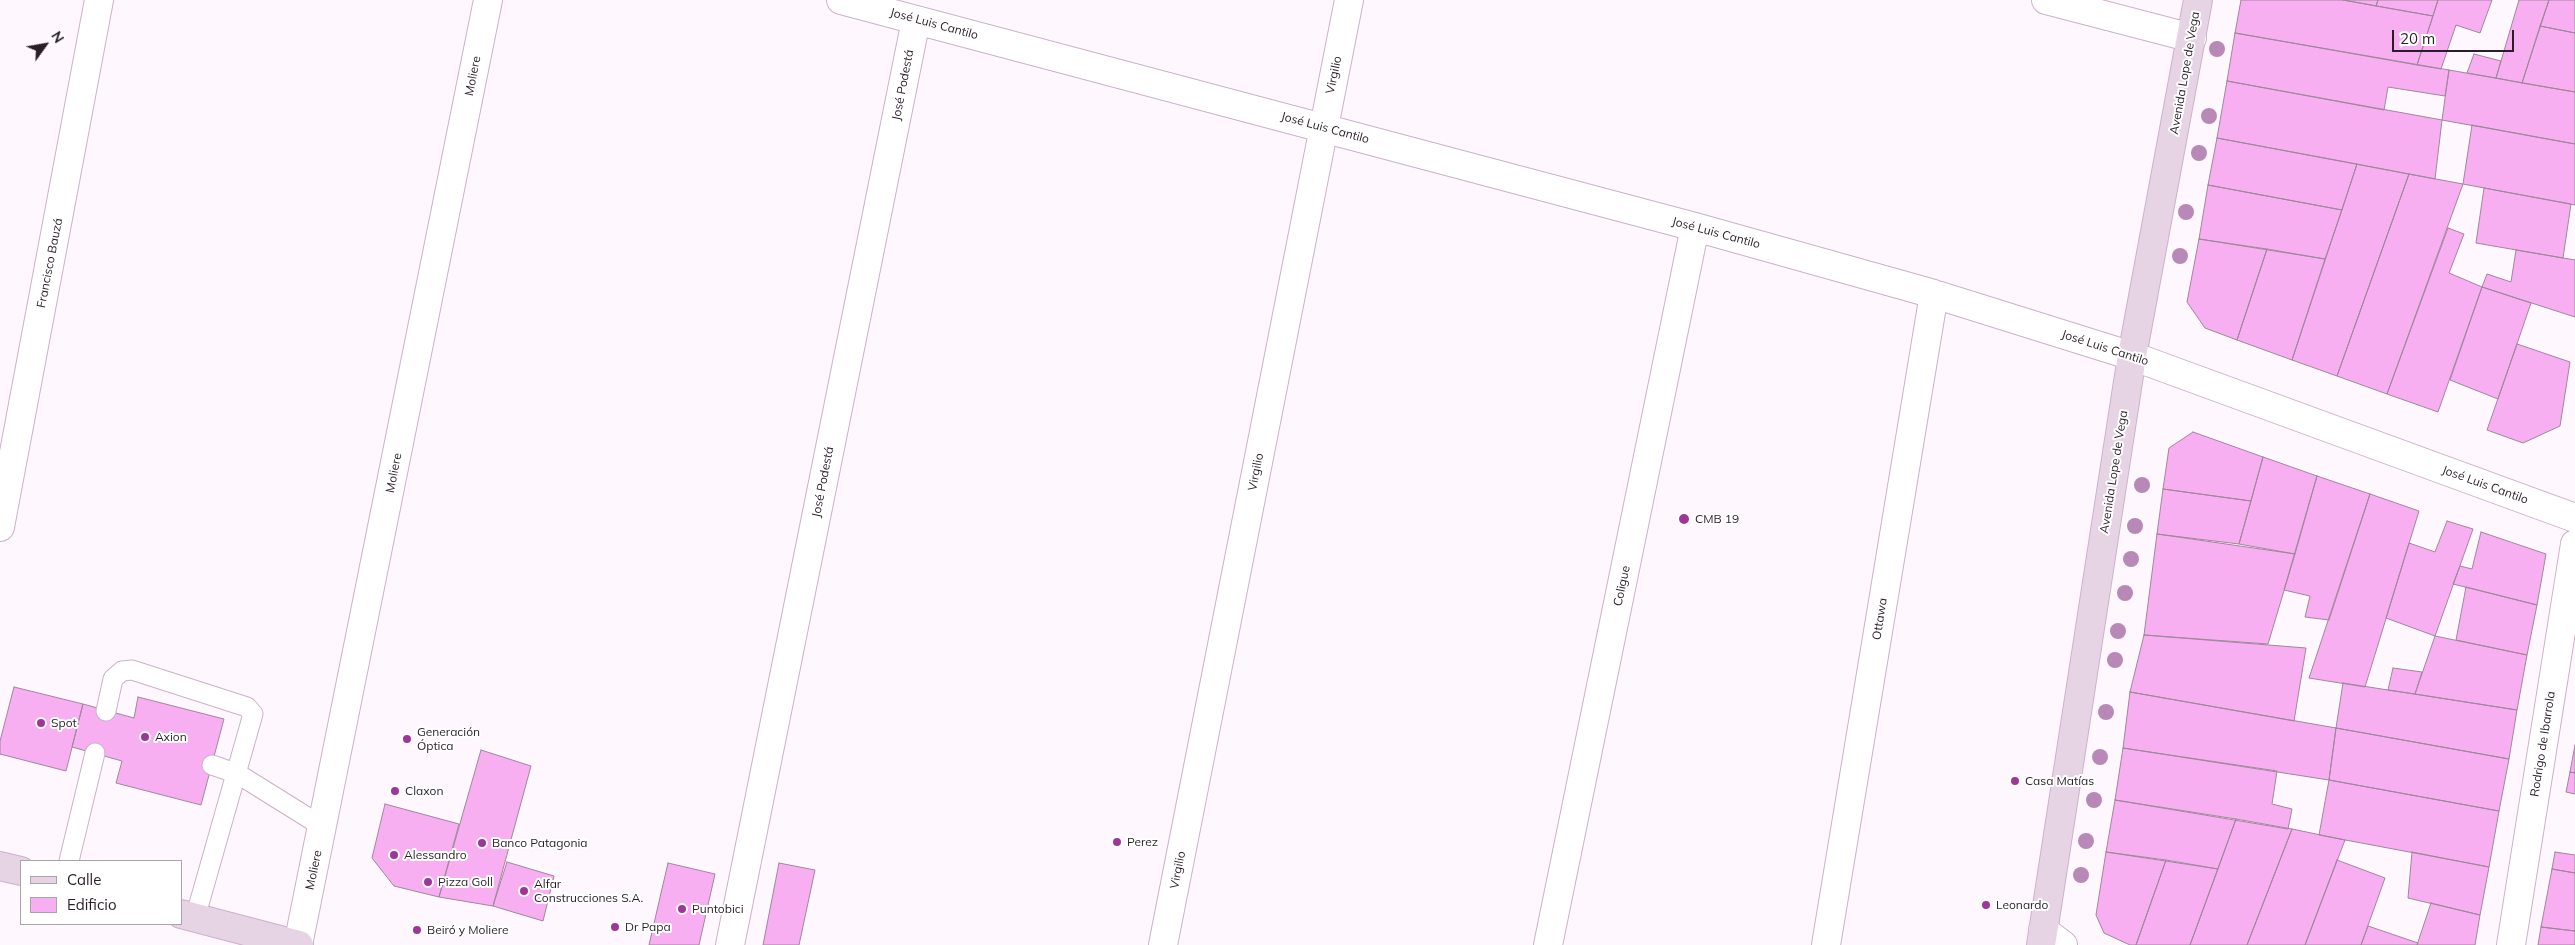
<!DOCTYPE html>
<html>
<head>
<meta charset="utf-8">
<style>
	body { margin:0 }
	#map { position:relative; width:2575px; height:945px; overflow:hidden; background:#fef8fe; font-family:Mulish,sans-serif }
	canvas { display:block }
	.legend { position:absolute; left:20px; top:860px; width:162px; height:65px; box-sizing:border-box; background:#fff; border:1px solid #a9a5a9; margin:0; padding:6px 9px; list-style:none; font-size:15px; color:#291e28 }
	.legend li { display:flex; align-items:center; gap:10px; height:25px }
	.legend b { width:25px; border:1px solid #a9a5a9 }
	.north { position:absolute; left:20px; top:20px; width:50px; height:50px; -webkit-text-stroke:4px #fff; paint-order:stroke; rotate:58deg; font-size:14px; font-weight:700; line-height:20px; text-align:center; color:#291e28 }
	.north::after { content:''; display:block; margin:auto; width:18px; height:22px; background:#291e28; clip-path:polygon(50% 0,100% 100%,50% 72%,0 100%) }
	.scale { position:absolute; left:2392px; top:30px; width:122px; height:22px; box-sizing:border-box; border:2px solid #291e28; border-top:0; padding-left:6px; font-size:15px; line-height:18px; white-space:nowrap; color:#291e28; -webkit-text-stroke:4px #fff; paint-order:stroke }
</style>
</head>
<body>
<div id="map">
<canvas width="2575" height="945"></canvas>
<ul class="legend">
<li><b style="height:6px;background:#e6d4e5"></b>Calle</li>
<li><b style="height:14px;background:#f7aff1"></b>Edificio</li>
</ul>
<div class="north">N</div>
<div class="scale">20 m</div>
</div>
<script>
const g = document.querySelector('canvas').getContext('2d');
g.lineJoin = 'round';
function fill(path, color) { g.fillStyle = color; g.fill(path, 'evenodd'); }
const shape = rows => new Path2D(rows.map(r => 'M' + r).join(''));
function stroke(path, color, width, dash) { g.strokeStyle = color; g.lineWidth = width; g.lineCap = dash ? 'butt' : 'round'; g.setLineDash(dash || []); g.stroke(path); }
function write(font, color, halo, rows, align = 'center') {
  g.font = font + ' Mulish,sans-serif'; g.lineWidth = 4; g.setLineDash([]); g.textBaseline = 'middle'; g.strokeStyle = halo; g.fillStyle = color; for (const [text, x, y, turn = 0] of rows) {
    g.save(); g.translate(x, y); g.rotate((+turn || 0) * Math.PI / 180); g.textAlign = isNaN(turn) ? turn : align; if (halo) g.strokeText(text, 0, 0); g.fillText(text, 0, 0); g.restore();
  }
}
const building = shape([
	[2241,0,2343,0,2433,16,2417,65,2235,33,2241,0],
	[2343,0,2378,0,2376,6,2343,0],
	[2378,0,2438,0,2433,16,2376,6,2378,0],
	[2438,0,2492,0,2480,33,2456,25,2441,69,2417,65,2438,0],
	[2519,0,2549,0,2522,83,2496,78,2519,0],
	[2549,0,2575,0,2575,33,2540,26,2549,0],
	[2540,26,2575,33,2575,92,2522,83,2540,26],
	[2235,33,2449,70,2445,96,2388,87,2384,110,2227,81,2235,33],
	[2474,54,2501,61,2496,78,2467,73,2474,54],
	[2449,70,2575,92,2575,144,2442,120,2449,70],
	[2227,81,2442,120,2435,179,2217,138,2227,81],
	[2472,125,2575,144,2575,205,2463,184,2472,125],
	[2217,138,2357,164,2342,210,2208,185,2217,138],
	[2357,164,2409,174,2337,376,2292,360,2357,164],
	[2409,174,2463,184,2387,394,2337,376,2409,174],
	[2208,185,2342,210,2325,259,2199,239,2208,185],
	[2484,188,2571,204,2563,258,2476,243,2484,188],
	[2448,228,2464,234,2449,273,2482,287,2438,412,2387,394,2448,228],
	[2199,239,2267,249,2237,340,2205,328,2187,302,2199,239],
	[2267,249,2325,259,2292,360,2237,340,2267,249],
	[2516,250,2575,260,2575,317,2482,287,2487,274,2511,282,2516,250],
	[2482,287,2531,303,2498,399,2450,380,2482,287],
	[2517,344,2570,362,2560,426,2523,443,2487,430,2517,344],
	[2193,432,2263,457,2251,501,2163,489,2169,448,2193,432],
	[2263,457,2317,476,2295,554,2239,544,2263,457],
	[2317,476,2370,494,2329,620,2305,617,2310,596,2284,590,2317,476],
	[2163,489,2251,501,2239,544,2157,534,2163,489],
	[2370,494,2419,511,2365,687,2309,678,2370,494],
	[2447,521,2473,529,2435,636,2386,618,2409,543,2435,552,2447,521],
	[2481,532,2546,554,2537,605,2453,584,2460,566,2472,569,2481,532],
	[2157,534,2295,554,2268,644,2144,635,2157,534],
	[2466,587,2537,605,2527,655,2456,640,2466,587],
	[2144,635,2306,648,2294,721,2130,692,2144,635],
	[2435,636,2527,655,2517,710,2415,694,2435,636],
	[2393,668,2422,672,2415,694,2388,690,2393,668],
	[2343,683,2517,710,2509,759,2336,728,2343,683],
	[14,687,83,704,66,771,0,754,0,741,14,687],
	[2130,692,2336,728,2329,780,2123,748,2130,692],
	[138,697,224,719,201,805,116,783,122,761,72,747,83,704,134,718,138,697],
	[2336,728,2509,759,2499,811,2329,780,2336,728],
	[2575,745,2575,773,2570,772,2575,745],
	[2123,748,2277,771,2272,804,2292,809,2288,829,2115,800,2123,748],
	[481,750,531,766,493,906,439,897,481,750],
	[2570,772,2575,773,2575,794,2566,792,2570,772],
	[2329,780,2499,811,2489,867,2319,835,2329,780],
	[2115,800,2236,819,2218,869,2106,852,2115,800],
	[385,804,459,824,439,897,394,886,372,858,385,804],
	[2236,819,2292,829,2247,945,2190,945,2236,819],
	[2292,829,2345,840,2305,945,2247,945,2292,829],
	[2106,852,2166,860,2136,945,2130,945,2104,933,2096,915,2106,852],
	[2412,852,2489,867,2480,915,2408,898,2412,852],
	[2555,852,2575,855,2575,873,2552,869,2555,852],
	[2166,860,2218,869,2190,945,2136,945,2166,860],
	[2337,860,2385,878,2361,945,2305,945,2337,860],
	[507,862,554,876,543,921,493,906,507,862],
	[668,863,715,874,699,945,649,945,668,863],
	[779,863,815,870,799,945,763,945,779,863],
	[2552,869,2575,873,2575,931,2541,927,2552,869],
	[2431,903,2480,915,2475,945,2417,945,2431,903],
	[2368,926,2418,943,2417,945,2361,945,2368,926],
	[2541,927,2575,931,2575,945,2538,945,2541,927]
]);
fill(building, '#f7aff1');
stroke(building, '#a0869d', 1);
const service = shape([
	[106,711,113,679,122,671,132,670,247,707,253,714,195,918],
	[212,765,238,774,323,827],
	[69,861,95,753]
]);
const minor = shape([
	[841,0,1695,227,1934,294,2132,356,2575,518],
	[2046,0,2192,38],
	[0,527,99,0],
	[2043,930,2063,945],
	[298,945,488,0],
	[730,945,916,20],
	[1163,945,1349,0],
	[1548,945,1695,227],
	[1826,945,1934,294],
	[2511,945,2575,544]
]);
const secondary = shape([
	[0,866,21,871],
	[181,914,299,945],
	[2041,945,2132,356,2198,0]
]);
stroke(service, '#ccb1c9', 21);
stroke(minor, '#ccb1c9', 30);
stroke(secondary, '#ccb1c9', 30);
stroke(service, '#fff', 19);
stroke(minor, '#fff', 28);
stroke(secondary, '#e6d4e5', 28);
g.fillStyle = '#b888b6';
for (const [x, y] of [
	[2217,49],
	[2209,116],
	[2199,153],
	[2186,212],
	[2180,256],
	[2142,485],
	[2135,526],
	[2131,559],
	[2125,593],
	[2118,631],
	[2115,660],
	[2106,712],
	[2100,757],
	[2094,800],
	[2086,841],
	[2081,875]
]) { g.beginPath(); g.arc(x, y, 8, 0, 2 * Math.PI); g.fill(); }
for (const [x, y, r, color] of [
	[1684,519,6,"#9e369a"],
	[41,723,5,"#9e369a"],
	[145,737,5,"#9e369a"],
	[407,739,5,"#9e369a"],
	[2015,781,5,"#9e369a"],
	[395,791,5,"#9e369a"],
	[1117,842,5,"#9e369a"],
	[482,843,5,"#9e369a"],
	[394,855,5,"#9e369a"],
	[428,882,5,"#9e369a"],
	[524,891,5,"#9e369a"],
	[1986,905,5,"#9e369a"],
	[682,909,5,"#9e369a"],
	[615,927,5,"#9e369a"],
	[417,930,5,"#9e369a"]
]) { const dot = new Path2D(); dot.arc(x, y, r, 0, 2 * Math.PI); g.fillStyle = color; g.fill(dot); stroke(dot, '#fff', 2); }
write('12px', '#291e28', '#fff', [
	["José Luis Cantilo",934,24,15],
	["Avenida Lope de Vega",2185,73,-80],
	["Virgilio",1334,75,-78],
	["Moliere",473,76,-79],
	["José Podestá",903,85,-79],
	["José Luis Cantilo",1325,128,15],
	["José Luis Cantilo",1716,233,15],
	["Francisco Bauzá",50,263,-79],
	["José Luis Cantilo",2105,348,18],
	["Virgilio",1256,472,-79],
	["Avenida Lope de Vega",2114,472,-81],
	["Moliere",394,473,-79],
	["José Podestá",823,482,-79],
	["José Luis Cantilo",2485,485,20],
	["Coligue",1622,586,-78],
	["Ottawa",1880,619,-81],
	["Rodrigo de Ibarrola",2543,744,-81],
	["Moliere",314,870,-78],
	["Virgilio",1178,870,-79]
]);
write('12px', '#291e28', '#fff', [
	["CMB 19",1695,519],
	["Spot",51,723],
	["Generación",417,732],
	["Óptica",417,746],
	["Axion",155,737],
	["Casa Matías",2025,781],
	["Claxon",405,791],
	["Perez",1127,842],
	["Banco Patagonia",492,843],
	["Alessandro",404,855],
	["Pizza Goll",438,882],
	["Alfar",534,884],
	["Construcciones S.A.",534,898],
	["Leonardo",1996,905],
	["Puntobici",692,909],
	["Dr Papa",625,927],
	["Beiró y Moliere",427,930]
], 'left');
</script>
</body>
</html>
